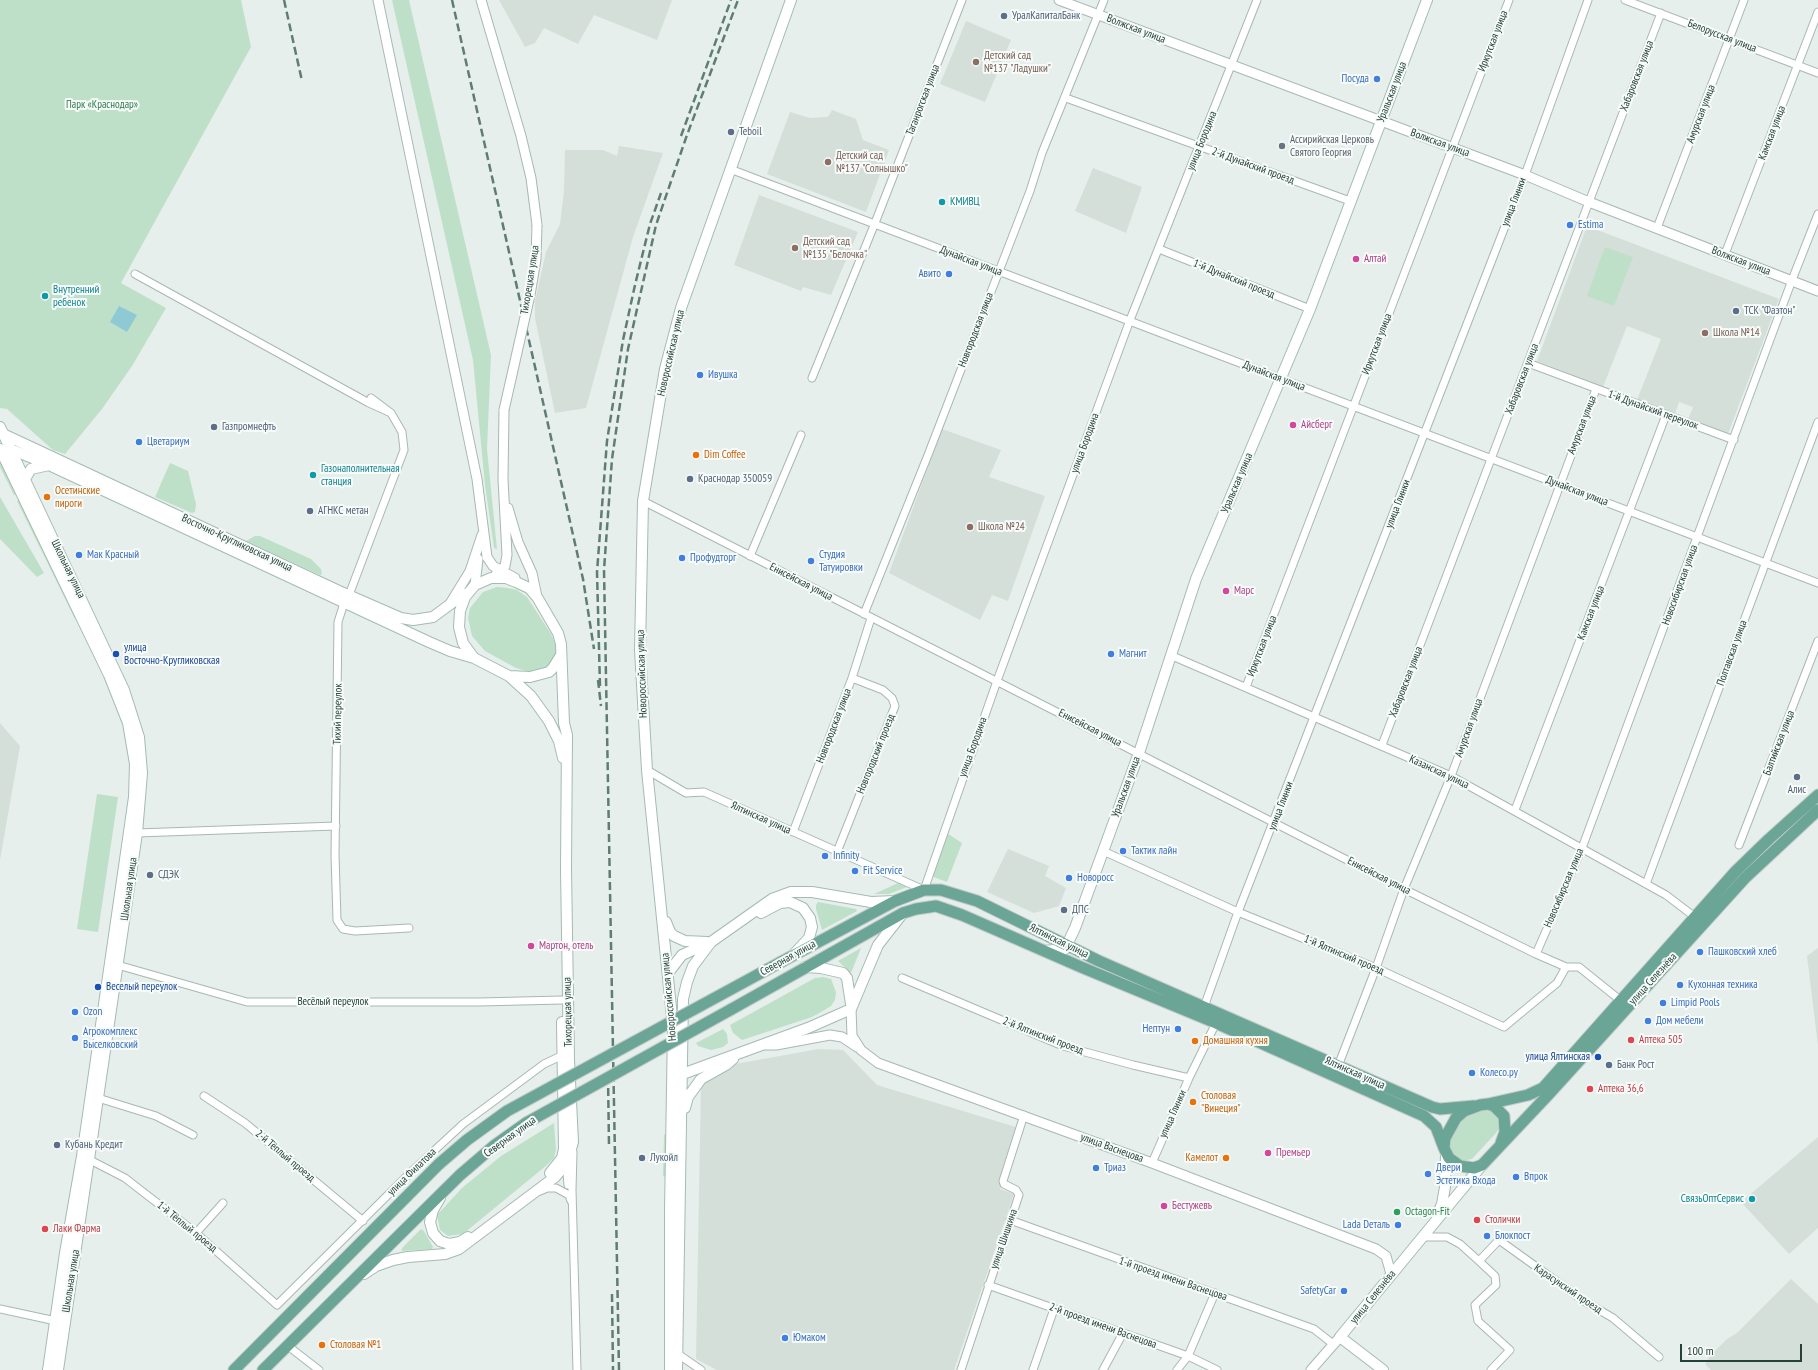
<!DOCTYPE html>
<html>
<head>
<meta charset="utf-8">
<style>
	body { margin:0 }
	#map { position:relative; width:1818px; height:1370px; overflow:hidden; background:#e6efeb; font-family:"PT Sans Narrow",sans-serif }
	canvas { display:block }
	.scale { position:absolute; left:1680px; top:1344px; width:122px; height:18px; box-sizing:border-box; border:2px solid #24423a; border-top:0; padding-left:5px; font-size:12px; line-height:14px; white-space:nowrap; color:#24423a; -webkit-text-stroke:3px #f7fbf9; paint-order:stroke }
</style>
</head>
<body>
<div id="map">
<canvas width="1818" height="1370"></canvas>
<div class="scale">100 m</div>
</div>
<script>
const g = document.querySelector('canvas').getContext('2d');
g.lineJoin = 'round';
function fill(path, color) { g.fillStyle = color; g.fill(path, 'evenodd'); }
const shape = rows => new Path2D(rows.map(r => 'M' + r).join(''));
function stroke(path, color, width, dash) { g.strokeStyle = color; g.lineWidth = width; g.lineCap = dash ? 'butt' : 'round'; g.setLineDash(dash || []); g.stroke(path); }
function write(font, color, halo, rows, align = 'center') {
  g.font = font + ' "PT Sans Narrow",sans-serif'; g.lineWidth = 4; g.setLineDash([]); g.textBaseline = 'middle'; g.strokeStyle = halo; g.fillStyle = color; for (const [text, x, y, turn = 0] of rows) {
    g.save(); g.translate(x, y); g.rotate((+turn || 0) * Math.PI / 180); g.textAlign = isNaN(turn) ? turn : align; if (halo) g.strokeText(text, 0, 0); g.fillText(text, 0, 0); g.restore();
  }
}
fill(shape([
	[499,0,672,0,657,40,594,15,578,44,544,28,535,43,525,47],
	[966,21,1011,40,985,102,940,84],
	[832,110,856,119,863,140,889,150,866,212,767,174,790,112,810,118,828,117],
	[619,146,663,153,633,237,586,408,555,413,535,318,535,301,546,252,560,224,564,191,565,150,603,150,617,156],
	[1093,168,1142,187,1126,233,1075,211],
	[759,195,858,232,831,295,803,287,801,291,734,265],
	[1587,226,1779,299,1728,434,1688,419,1693,407,1679,402,1675,414,1637,400,1661,339,1627,326,1603,387,1537,361],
	[942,429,1001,450,989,477,1045,496,1008,601,992,595,980,620,889,573],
	[0,723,20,746,0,860],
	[1008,849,1049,866,1045,876,1066,888,1059,906,1034,913,987,892],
	[1818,948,1818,1046,1807,956],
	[818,1049,843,1050,877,1085,1019,1128,1000,1189,1014,1194,954,1370,717,1370,696,1359,701,1082,730,1065],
	[1818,1137,1818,1228,1789,1254,1741,1202],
	[1791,1279,1818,1304,1818,1370,1711,1370,1705,1364,1710,1356,1727,1339,1737,1333]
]), '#d4dfda');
fill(shape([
	[0,0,241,0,251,47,121,283,166,308,132,366,102,409,65,454,53,450,7,409,0,408],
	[392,0,409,0,491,355,487,449,497,549,494,548,485,485,473,360],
	[1605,247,1633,257,1614,306,1587,296],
	[0,459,17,494,14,495,0,467],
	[170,463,188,471,196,504,195,512,192,513,155,497],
	[0,497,44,573,37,577,0,539],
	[20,500,77,618,75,619,17,501],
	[255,536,260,536,311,559,321,569,322,574,320,575,246,541],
	[497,587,508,588,517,590,527,597,551,634,557,648,554,657,551,663,541,671,530,672,516,668,485,651,472,636,468,618,470,608,483,592],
	[97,794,118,797,98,932,77,929],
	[947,833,962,843,947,882,931,876],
	[898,883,907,887,889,894,874,894],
	[818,902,856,909,857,911,822,930,816,909,816,905],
	[861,948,851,973,838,961],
	[823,977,831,979,836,992,835,1000,831,1006,821,1012,812,1017,742,1040,733,1033,730,1025,815,978],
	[723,1029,727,1034,728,1043,723,1047,711,1050,698,1046,696,1043],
	[1486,1109,1492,1110,1499,1117,1500,1127,1496,1133,1472,1159,1461,1161,1454,1158,1449,1147,1453,1132,1460,1122,1467,1115],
	[554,1123,556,1150,554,1158,547,1165,463,1234,448,1236,440,1230,437,1215,462,1188,501,1156],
	[668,1132,667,1178,663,1176,664,1135],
	[421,1229,424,1231,433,1247,432,1249,401,1251,403,1247]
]), '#bfe0c8');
fill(shape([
	[119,306,137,315,127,332,110,322]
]), '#8ec9d4');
const minor = shape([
	[1625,0,1818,73],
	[1066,98,1350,201],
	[730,169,1818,583],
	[1657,228,1744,0],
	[1159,249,1310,309],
	[1725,254,1818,12],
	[135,274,369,403,391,413],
	[1528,363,1734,440],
	[812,378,875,223,962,0],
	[643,501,1404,889,1536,954,1566,967,1579,967,1620,1000],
	[750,556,801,435],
	[349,595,404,450,402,432,391,413,371,398],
	[344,603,338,622,335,855,337,920,343,929,355,931,409,928],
	[864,614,928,455,1030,191,1042,153,1104,0],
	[1170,655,1451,776,1666,895,1695,917],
	[1246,687,1509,0],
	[1382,745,1661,13],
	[647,770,686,793,704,792,924,890,997,681,1130,320,1257,0],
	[1515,810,1666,415],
	[793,832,852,678,871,618],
	[137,833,336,826],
	[1739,845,1818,641],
	[1103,851,1238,912,1376,968,1504,1027,1557,983,1566,967],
	[837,852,895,706,892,698,883,690,852,678],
	[1646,884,1818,422],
	[1536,954,1582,848,1792,280,1818,214],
	[114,964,247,1002,479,1002,562,1000],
	[902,978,1063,1046,1133,1065,1189,1078],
	[1204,1007,1238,912,1525,175,1588,0],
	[1338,1066,1376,968,1404,889,1451,776,1596,389],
	[204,1096,245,1123,363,1221],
	[98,1098,156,1116,193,1135],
	[573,1152,572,1190,577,1370],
	[90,1160,125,1178,196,1233,277,1305,410,1173,463,1124,544,1064,561,1056],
	[566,1161,568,1185],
	[1152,1163,1189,1078,1216,1023],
	[540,1191,547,1188,556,1188,569,1195,571,1201],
	[1010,1220,1314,1329,1333,1344],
	[196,1233,223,1203],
	[1422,1237,1447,1237,1460,1244,1479,1261,1499,1240,1584,1301,1613,1318,1659,1357],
	[1479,1261,1495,1276,1496,1285,1475,1305,1478,1321,1510,1350,1491,1370],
	[988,1285,1188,1356,1217,1370],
	[0,1309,56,1321],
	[288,1346,319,1370],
	[675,1352,701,1370],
	[961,1370,1019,1195,1016,1190,1004,1184,1003,1181,1024,1115],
	[1033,1370,1054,1309],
	[1103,1370,1123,1333],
	[1177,1370,1188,1356,1215,1293]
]);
const tertiary = shape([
	[378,0,477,479,487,557,493,566,515,578],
	[481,0,521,136,531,178,537,225],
	[1059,0,1525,175,1589,202,1818,291],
	[508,508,518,542,532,573,537,597],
	[496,574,505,566,507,555,503,479,504,410],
	[475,585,478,559],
	[451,602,470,571,482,535],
	[851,1009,852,1036,861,1050,878,1063,1152,1163,1376,1249,1386,1256,1391,1274],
	[766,1045,776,1045,830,1035,842,1037,857,1047],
	[1311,1370,1340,1337]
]);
const secondary = shape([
	[0,427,124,690,139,737,142,773,137,833,58,1370],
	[3,434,339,591,401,618,413,620,433,617,464,594],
	[8,448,49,465,429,642,450,651,474,658],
	[0,449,109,675,128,723,135,764,134,797,129,832,82,1156,65,1253,48,1370],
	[26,484,25,479,31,469,49,465],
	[509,676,531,696,549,721,559,741,563,758],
	[761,913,780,903,790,902,803,908,810,918,812,927,809,938,795,953],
	[666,922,670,932,674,936,685,941,707,942],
	[1044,951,1065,949,1075,928,1139,753,1196,579,1310,309,1427,0],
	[805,967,821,968,843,973,847,978,851,1004],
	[668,973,682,955,711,942,772,899,791,892,812,892,871,902,895,901],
	[677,1076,808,1028,851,1009,878,945,903,913],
	[685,1108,688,1097,701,1079,726,1065,733,1059],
	[550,1173,562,1158,564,1149,562,1022],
	[440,1198,433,1210,430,1222,433,1233,440,1241,449,1244,460,1242,468,1237],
	[1438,1213,1442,1204,1445,1187,1446,1154],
	[364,1274,376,1266,393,1260,408,1257,445,1254,459,1249,555,1177,567,1163,573,1142,569,1060,566,869,567,735,564,723,561,644,558,633,537,597,529,588,516,582,506,578,491,578,475,585,465,597,460,611,459,627,463,643,474,658,509,676,530,677,549,672,553,668,561,655],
	[670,1370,670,1211,673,1027,647,770,640,650,643,501,665,369,681,308,791,0],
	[677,1370,683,999,687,982,693,966,711,942],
	[1383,1370,1340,1337,1482,1165]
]);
const primary = shape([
	[781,962,895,901,924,890,941,890,977,901,1099,961,1432,1107,1440,1109,1474,1106],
	[730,1010,903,913,916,909,936,906,962,915,1081,967,1216,1023,1424,1116,1436,1127,1444,1148],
	[1488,1104,1528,1095,1543,1088,1735,872,1769,839,1818,795],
	[1501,1143,1505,1132,1504,1116,1494,1106,1488,1104,1480,1105,1464,1111,1456,1118,1445,1138,1444,1148,1449,1158,1460,1166,1474,1168,1482,1165,1549,1094,1745,878,1818,810],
	[234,1370,439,1164],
	[263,1370,460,1175,495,1145,526,1123]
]);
stroke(minor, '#a8b8b2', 9);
stroke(tertiary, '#a8b8b2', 11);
stroke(secondary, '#a4bbb3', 12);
stroke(primary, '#c2cac8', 13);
stroke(minor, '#fff', 7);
stroke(tertiary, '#fff', 9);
stroke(secondary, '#fff', 10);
stroke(primary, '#6aa596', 11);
stroke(shape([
	[284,0,302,81],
	[452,0,583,579,594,649],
	[681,136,731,0],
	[598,680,601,706],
	[600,686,597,572,607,441,623,340,635,285,650,224,661,193],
	[608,1076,609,1146],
	[612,1294,613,1370],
	[619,1370,604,570,612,459,628,349,656,225,687,135,738,0]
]), '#5f7d75', 2.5, [8, 4]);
const tertiaryBridge = shape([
	[504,410,530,295,536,259,537,225]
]);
const primaryBridge = shape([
	[526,1123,730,1010],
	[439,1164,467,1140,507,1111,781,962]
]);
stroke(tertiaryBridge, '#a8b8b2', 11, []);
stroke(primaryBridge, '#c2cac8', 13, []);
stroke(tertiaryBridge, '#fff', 9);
stroke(primaryBridge, '#6aa596', 11);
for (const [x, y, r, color] of [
	[1004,16,4,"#5c6f8a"],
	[976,62,4,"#8d6e63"],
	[1377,79,4,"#3f7fe0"],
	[731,132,4,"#5c6f8a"],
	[1282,146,4,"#6b7280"],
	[828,162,4,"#8d6e63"],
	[942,202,4,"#0f9aa8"],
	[1570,225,4,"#3f7fe0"],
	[795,248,4,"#8d6e63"],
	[1356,259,4,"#d1479c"],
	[949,274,4,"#3f7fe0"],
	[45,296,4,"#0f9aa8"],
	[1736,311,4,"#5c6f8a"],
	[1705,333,4,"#8d6e63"],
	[700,375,4,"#3f7fe0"],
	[1293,425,4,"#d1479c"],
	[214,427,4,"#5c6f8a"],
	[139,442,4,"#3f7fe0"],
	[696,455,4,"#e8710a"],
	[313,475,4,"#0f9aa8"],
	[690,479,4,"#5c6f8a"],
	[47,497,4,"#e8710a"],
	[310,511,4,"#5c6f8a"],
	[970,527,4,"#8d6e63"],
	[79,555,4,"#3f7fe0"],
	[682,558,4,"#3f7fe0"],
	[811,561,4,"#3f7fe0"],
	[1226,591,4,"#d1479c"],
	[116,654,4,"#1a4fb4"],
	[1111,654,4,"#3f7fe0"],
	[1797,777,4,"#5c6f8a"],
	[1123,851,4,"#3f7fe0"],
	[825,856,4,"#3f7fe0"],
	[855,871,4,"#3f7fe0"],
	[150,875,4,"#5c6f8a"],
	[1069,878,4,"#3f7fe0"],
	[1064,910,4,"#5c6f8a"],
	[531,946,4,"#d1479c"],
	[1700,952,4,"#3f7fe0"],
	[1680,985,4,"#3f7fe0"],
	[98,987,4,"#1a4fb4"],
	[1663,1003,4,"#3f7fe0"],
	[75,1012,4,"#3f7fe0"],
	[1648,1021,4,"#3f7fe0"],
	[1178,1029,4,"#3f7fe0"],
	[75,1038,4,"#3f7fe0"],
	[1631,1040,4,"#e0444e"],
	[1195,1041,4,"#e8710a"],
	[1598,1057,4,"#1a4fb4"],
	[1609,1065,4,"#5c6f8a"],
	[1472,1073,4,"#3f7fe0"],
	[1590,1089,4,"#e0444e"],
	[1193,1102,4,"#e8710a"],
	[57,1145,4,"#5c6f8a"],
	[1268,1153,4,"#d1479c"],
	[642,1158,4,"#5c6f8a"],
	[1226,1158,4,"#e8710a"],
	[1096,1168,4,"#3f7fe0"],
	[1428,1174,4,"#3f7fe0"],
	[1516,1177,4,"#3f7fe0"],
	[1752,1199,4,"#0f9aa8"],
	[1164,1206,4,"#d1479c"],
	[1397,1212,4,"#2e9e5b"],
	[1477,1220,4,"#e0444e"],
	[1398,1225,4,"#3f7fe0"],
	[45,1229,4,"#e0444e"],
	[1487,1236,4,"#3f7fe0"],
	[1344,1291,4,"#3f7fe0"],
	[785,1338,4,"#3f7fe0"],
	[322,1345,4,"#e8710a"]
]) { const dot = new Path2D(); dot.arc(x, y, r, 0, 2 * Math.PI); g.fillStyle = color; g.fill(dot); stroke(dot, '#f7fbf9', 1.5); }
write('11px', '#4e5e75', '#f7fbf9', [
	["УралКапиталБанк",1012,16],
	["Teboil",739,132],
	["ТСК \"Фаэтон\"",1744,311],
	["Газпромнефть",222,427],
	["Краснодар 350059",698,479],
	["АГНКС метан",318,511],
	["Алис",1797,790,"center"],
	["СДЭК",158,875],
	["ДПС",1072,910],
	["Банк Рост",1617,1065],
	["Кубань Кредит",65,1145],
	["Лукойл",650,1158]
], 'left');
write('11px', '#24423a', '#f7fbf9', [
	["Волжская улица",1136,29,21],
	["Белорусская улица",1722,36,21],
	["Иркутская улица",1493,41,-69],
	["Хабаровская улица",1637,76,-69],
	["Уральская улица",1392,92,-69],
	["Таганрогская улица",923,100,-69],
	["Амурская улица",1701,114,-69],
	["Камская улица",1772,133,-69],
	["улица Бородина",1202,141,-68],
	["Волжская улица",1440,143,20],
	["2-й Дунайский проезд",1253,166,20],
	["улица Глинки",1514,202,-69],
	["Дунайская улица",971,261,21],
	["Волжская улица",1741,261,21],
	["1-й Дунайский проезд",1234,279,22],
	["Тихорецкая улица",530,280,-81],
	["Новгородская улица",976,330,-69],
	["Иркутская улица",1377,344,-69],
	["Новороссийская улица",671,353,-77],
	["Дунайская улица",1274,376,21],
	["Хабаровская улица",1522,379,-69],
	["1-й Дунайский переулок",1653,410,20],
	["Амурская улица",1582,425,-69],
	["улица Бородина",1085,443,-70],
	["Уральская улица",1237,483,-67],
	["Дунайская улица",1577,491,21],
	["улица Глинки",1398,504,-69],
	["Восточно-Кругликовская улица",237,543,25],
	["Школьная улица",68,569,64],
	["Енисейская улица",801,582,27],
	["Новосибирская улица",1680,585,-70],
	["Камская улица",1591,613,-69],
	["Иркутская улица",1262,646,-69],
	["Полтавская улица",1732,653,-70],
	["Новороссийская улица",642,674,-92],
	["Хабаровская улица",1406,682,-69],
	["Тихий переулок",338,714,-89],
	["Новгородская улица",834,726,-69],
	["Енисейская улица",1090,728,27],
	["Амурская улица",1469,728,-70],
	["Балтийская улица",1779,743,-69],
	["улица Бородина",973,747,-70],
	["Новгородский проезд",876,754,-68],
	["Казанская улица",1439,772,25],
	["Уральская улица",1126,787,-70],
	["улица Глинки",1281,806,-69],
	["Ялтинская улица",761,818,24],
	["Енисейская улица",1379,876,27],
	["Новосибирская улица",1564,888,-67],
	["Школьная улица",129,889,-82],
	["Ялтинская улица",1059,941,26],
	["1-й Ялтинский проезд",1344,955,23],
	["Северная улица",788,958,-29],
	["улица Селезнёва",1653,979,-48],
	["Новороссийская улица",669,997,-95],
	["Весёлый переулок",333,1002],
	["Тихорецкая улица",568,1012,-91],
	["2-й Ялтинский проезд",1043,1036,21],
	["Ялтинская улица",1355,1073,24],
	["улица Глинки",1173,1114,-66],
	["Северная улица",510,1137,-36],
	["улица Васнецова",1112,1148,20],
	["2-й Тёплый проезд",285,1156,40],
	["улица Филатова",412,1172,-44],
	["1-й Тёплый проезд",187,1227,39],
	["улица Шишкина",1004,1239,-71],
	["1-й проезд имени Васнецова",1173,1279,19],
	["Школьная улица",71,1281,-81],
	["Карасунский проезд",1568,1289,34],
	["улица Селезнёва",1373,1297,-51],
	["2-й проезд имени Васнецова",1103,1326,20]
]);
write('11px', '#785e54', '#f7fbf9', [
	["Детский сад",984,56],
	["№137 \"Ладушки\"",984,69],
	["Детский сад",836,156],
	["№137 \"Солнышко\"",836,169],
	["Детский сад",803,242],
	["№135 \"Белочка\"",803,255],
	["Школа №14",1713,333],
	["Школа №24",978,527]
], 'left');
write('11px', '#366cbe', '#f7fbf9', [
	["Посуда",1369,79,"right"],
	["Estima",1578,225],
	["Авито",941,274,"right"],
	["Ивушка",708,375],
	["Цветариум",147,442],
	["Мак Красный",87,555],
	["Студия",819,555],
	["Татуировки",819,568],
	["Профудторг",690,558],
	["Магнит",1119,654],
	["Тактик лайн",1131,851],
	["Infinity",833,856],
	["Fit Service",863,871],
	["Новоросс",1077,878],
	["Пашковский хлеб",1708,952],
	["Кухонная техника",1688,985],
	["Limpid Pools",1671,1003],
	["Ozon",83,1012],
	["Дом мебели",1656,1021],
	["Нептун",1170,1029,"right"],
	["Агрокомплекс",83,1032],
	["Выселковский",83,1045],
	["Колесо.ру",1480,1073],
	["Триаз",1104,1168],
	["Двери",1436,1168],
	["Эстетика Входа",1436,1181],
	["Впрок",1524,1177],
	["Lada Dеталь",1390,1225,"right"],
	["Блокпост",1495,1236],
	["SafetyCar",1336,1291,"right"],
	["Юмаком",793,1338]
], 'left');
write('11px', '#2d7a4b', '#f7fbf9', [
	["Парк «Краснодар»",102,105]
]);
write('11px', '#5b616d', '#f7fbf9', [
	["Ассирийская Церковь",1290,140],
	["Святого Георгия",1290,153]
], 'left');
write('11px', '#0d838f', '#f7fbf9', [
	["КМИВЦ",950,202],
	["Внутренний",53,290],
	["ребенок",53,303],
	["Газонаполнительная",321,469],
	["станция",321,482],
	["СвязьОптСервис",1744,1199,"right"]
], 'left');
write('11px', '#b23c85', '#f7fbf9', [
	["Алтай",1364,259],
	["Айсберг",1301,425],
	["Марс",1234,591],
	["Мартон, отель",539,946],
	["Премьер",1276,1153],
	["Бестужевъ",1172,1206]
], 'left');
write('11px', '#c56008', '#f7fbf9', [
	["Dim Coffee",704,455],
	["Осетинские",55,491],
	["пироги",55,504],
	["Домашняя кухня",1203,1041],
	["Столовая",1201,1096],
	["\"Винеция\"",1201,1109],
	["Камелот",1218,1158,"right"],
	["Столовая №1",330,1345]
], 'left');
write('11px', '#164399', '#f7fbf9', [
	["улица",124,648],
	["Восточно-Кругликовская",124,661],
	["Веселый переулок",106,987],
	["улица Ялтинская",1590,1057,"right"]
], 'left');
write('11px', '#be3a42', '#f7fbf9', [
	["Аптека 505",1639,1040],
	["Аптека 36,6",1598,1089],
	["Столички",1485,1220],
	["Лаки Фарма",53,1229]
], 'left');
write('11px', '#27864d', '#f7fbf9', [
	["Octagon-Fit",1405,1212]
], 'left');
</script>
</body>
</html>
